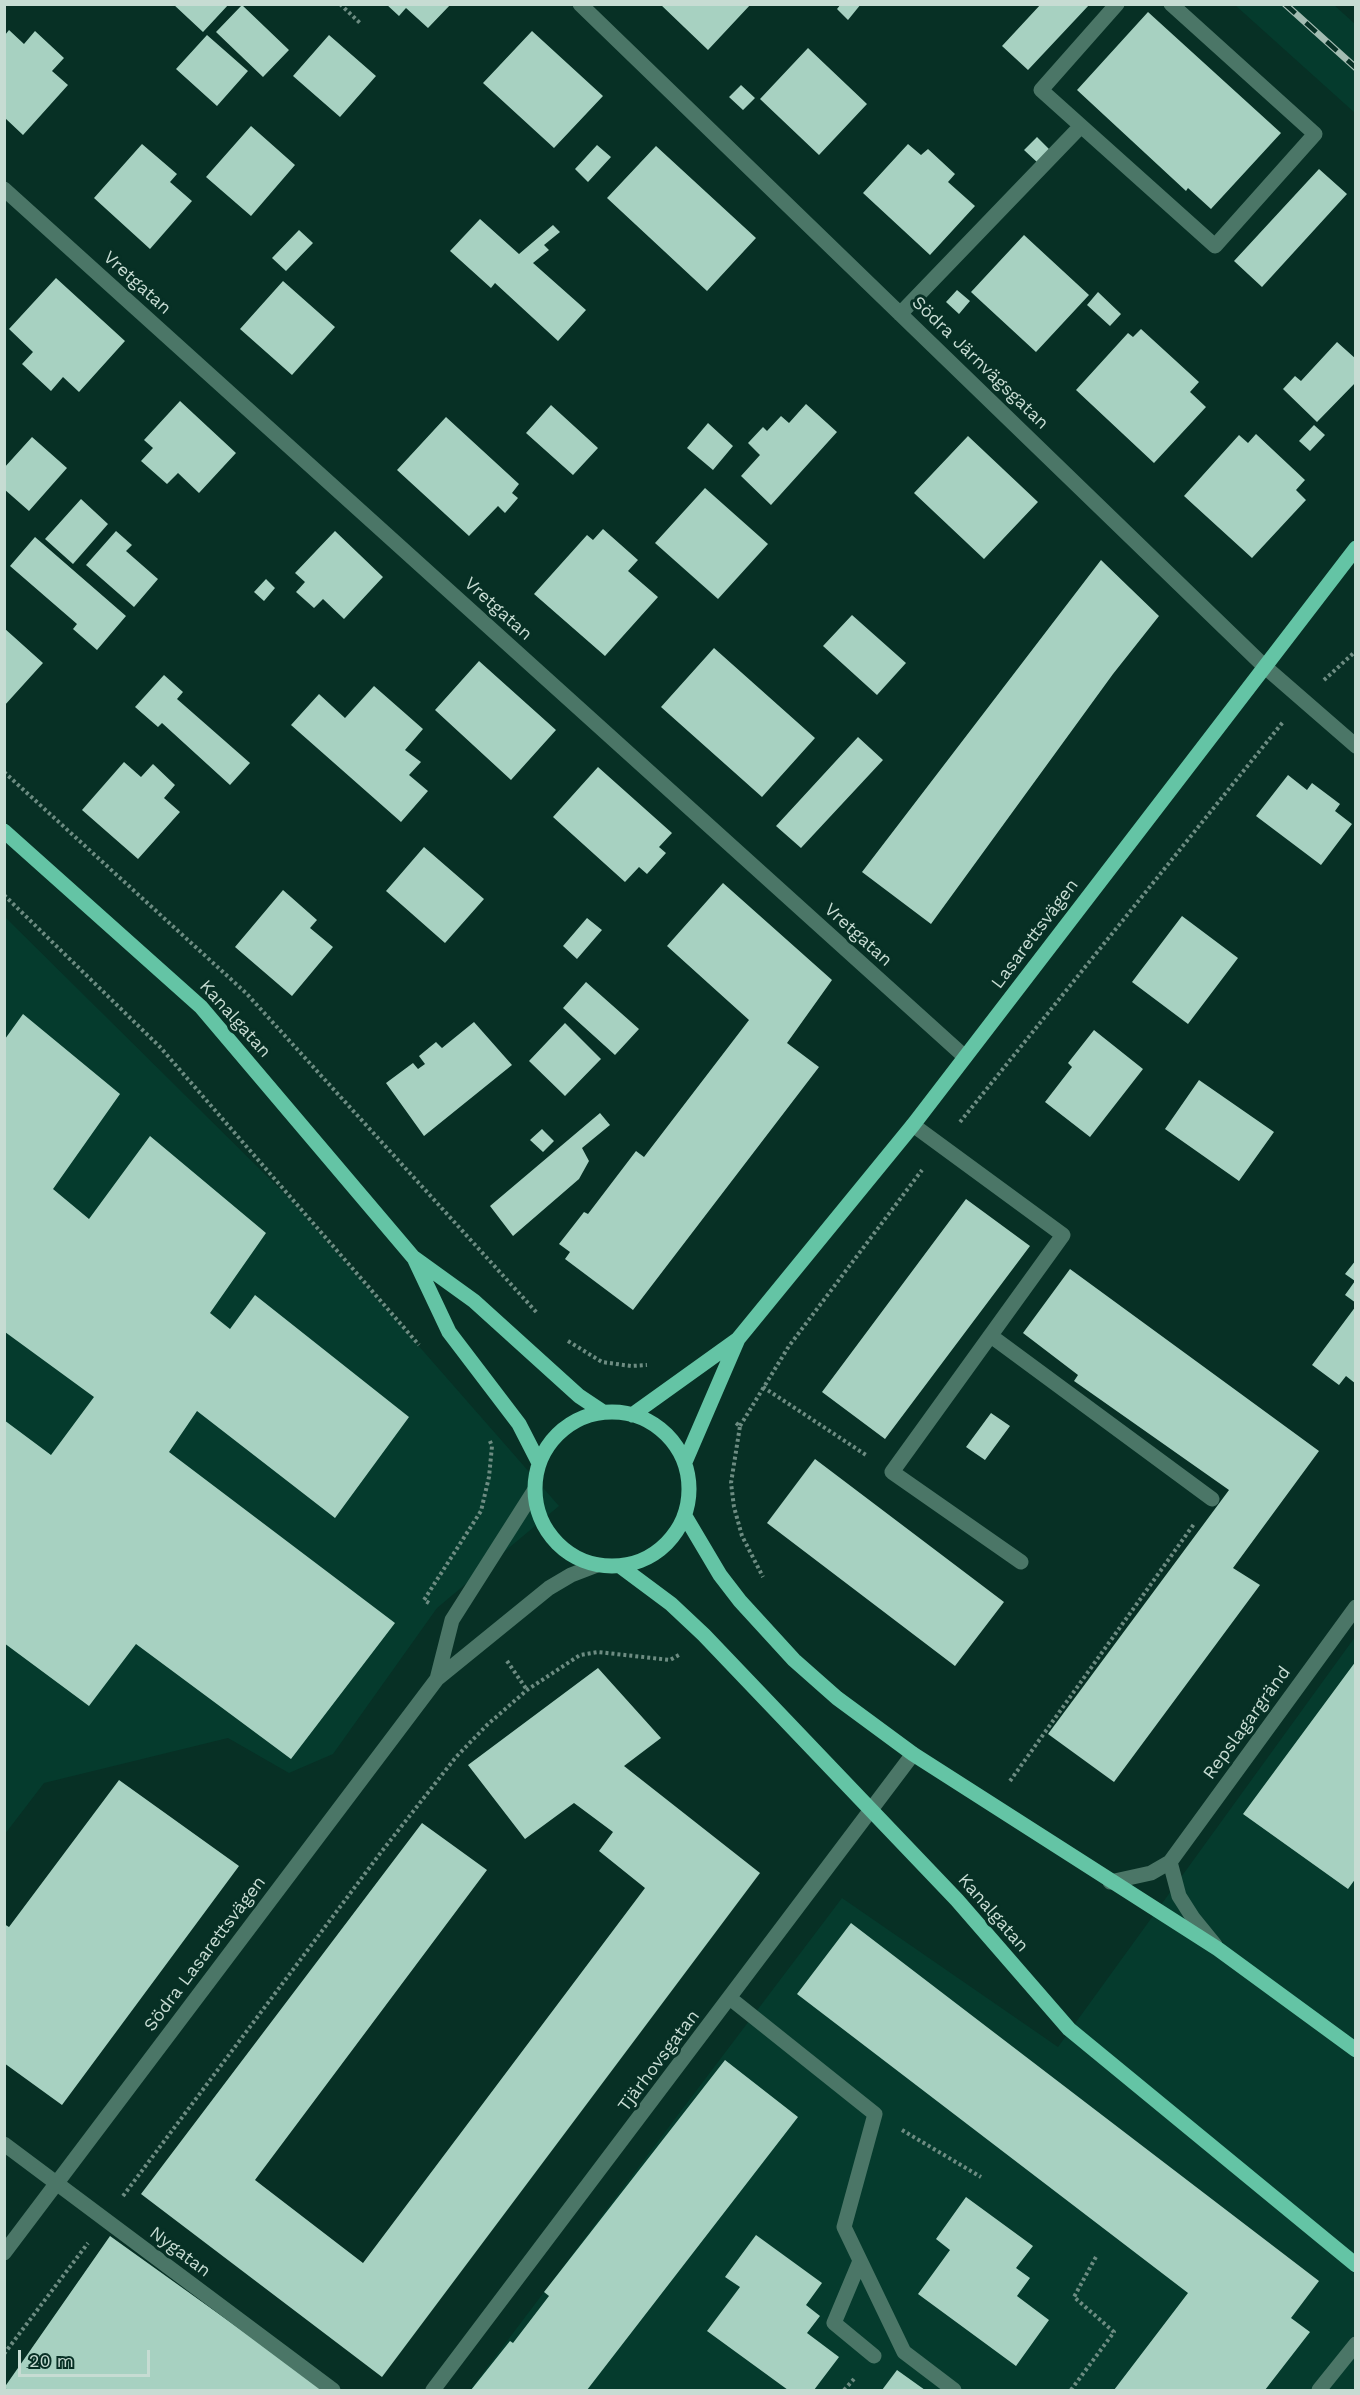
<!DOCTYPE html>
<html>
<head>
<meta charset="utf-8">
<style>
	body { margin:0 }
	#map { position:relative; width:1360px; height:2395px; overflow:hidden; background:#073025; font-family:"Work Sans",sans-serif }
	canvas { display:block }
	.frame { position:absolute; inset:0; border:6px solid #c7dcd3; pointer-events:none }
	.scale { position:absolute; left:18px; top:2350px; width:132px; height:27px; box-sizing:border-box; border:3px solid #c7dcd3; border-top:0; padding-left:8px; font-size:18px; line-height:21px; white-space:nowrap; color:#c7dcd3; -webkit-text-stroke:4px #073025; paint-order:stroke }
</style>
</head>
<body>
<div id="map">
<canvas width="1360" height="2395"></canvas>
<div class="frame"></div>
<div class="scale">20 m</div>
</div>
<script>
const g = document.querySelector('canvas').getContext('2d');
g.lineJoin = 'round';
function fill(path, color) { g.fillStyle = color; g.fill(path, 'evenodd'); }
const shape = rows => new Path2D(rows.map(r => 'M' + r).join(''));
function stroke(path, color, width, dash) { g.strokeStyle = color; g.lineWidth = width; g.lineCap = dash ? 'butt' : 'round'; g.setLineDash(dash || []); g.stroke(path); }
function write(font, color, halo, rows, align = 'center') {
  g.font = font + ' "Work Sans",sans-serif'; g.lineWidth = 6; g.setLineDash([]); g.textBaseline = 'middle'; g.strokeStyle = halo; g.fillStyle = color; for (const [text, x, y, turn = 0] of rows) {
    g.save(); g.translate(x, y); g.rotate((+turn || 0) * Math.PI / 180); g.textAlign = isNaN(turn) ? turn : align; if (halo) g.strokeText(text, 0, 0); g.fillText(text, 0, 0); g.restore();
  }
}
fill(shape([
	[1235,5,1334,5,1355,24,1355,113],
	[4,916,289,1198,559,1506,437,1608,333,1754,289,1773,228,1738,44,1783,5,1834],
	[1355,1637,1355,2390,470,2390,842,1898,1058,2047]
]), '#053b2d');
fill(shape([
	[173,4,229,4,203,32],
	[386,4,451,4,428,28,406,8,399,16],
	[660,4,751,4,708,50],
	[841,4,861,4,848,20,837,9],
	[1041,4,1090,4,1028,70,1002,46],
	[242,5,289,50,263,77,216,32],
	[1148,12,1281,133,1211,209,1188,188,1186,191,1077,90],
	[9,30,24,44,35,31,64,58,52,71,68,85,23,135,5,118,5,35],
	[532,31,603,96,554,148,483,83],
	[207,35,248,71,217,106,176,69],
	[329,35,376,76,340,117,293,76],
	[808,48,867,104,819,155,760,99],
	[741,85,755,98,743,110,729,97],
	[251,126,295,165,251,216,206,177],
	[1037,137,1050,150,1038,163,1024,150],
	[142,144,177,174,170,182,192,201,150,249,94,198],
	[908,144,921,155,928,149,955,174,948,182,975,206,930,255,863,193],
	[597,145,611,157,588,182,575,169],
	[656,146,756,238,707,291,607,198],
	[1319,169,1347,194,1262,287,1234,261],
	[480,219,519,254,553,225,560,232,544,245,549,250,533,263,586,310,558,341,495,283,491,288,450,251],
	[299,230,313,243,286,271,272,258],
	[1024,235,1089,295,1036,352,971,292],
	[56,278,125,341,79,392,63,377,51,391,22,364,33,352,9,329],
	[283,281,335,327,292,375,240,329],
	[957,290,970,301,959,314,946,302],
	[1098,292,1121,314,1110,326,1087,305],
	[1141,329,1199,382,1190,392,1206,407,1154,463,1076,390,1128,333,1133,337],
	[1337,342,1356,359,1356,382,1317,422,1283,389,1295,376,1301,381],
	[180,401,236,453,199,493,178,473,167,484,141,461,153,448,144,440],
	[806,404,837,432,771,505,741,476,760,455,748,443,763,427,767,431,781,416,789,423],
	[551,405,598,448,573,475,526,433],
	[446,417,519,484,512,493,518,498,505,513,498,506,469,536,397,470],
	[708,423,733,446,713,470,687,448],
	[1314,425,1325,435,1310,451,1299,441],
	[1256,434,1305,480,1296,490,1306,500,1252,558,1184,496,1239,435,1248,443],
	[968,436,1038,502,984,559,914,493],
	[32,437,67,468,29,511,4,489,4,468],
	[705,488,768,544,718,599,655,543],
	[81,499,108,524,73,564,45,539],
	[603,529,638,560,628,571,658,597,605,656,534,594,587,535,593,540],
	[116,531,132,545,126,551,158,579,134,607,86,565],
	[335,531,383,577,344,619,323,599,314,608,296,592,305,582,295,573],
	[35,537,126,616,97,650,73,629,77,624,10,566],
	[1101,560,1159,616,1113,674,931,924,862,872],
	[266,579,275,588,264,601,254,592],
	[852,615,906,663,877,695,823,646],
	[4,628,43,663,4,706],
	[714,648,815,738,762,797,661,707],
	[479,661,556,730,511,780,435,710],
	[164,675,183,692,177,699,250,763,230,785,162,723,158,727,135,707],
	[374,686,423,729,405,750,421,762,409,775,428,791,401,822,291,725,319,694,345,718],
	[858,737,883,760,801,848,776,826],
	[124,762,141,777,153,764,175,785,164,798,180,812,138,859,82,810],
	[598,767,672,833,659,847,666,853,647,874,639,867,625,882,553,817],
	[1288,775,1307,790,1312,783,1340,804,1335,811,1352,824,1321,865,1256,816],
	[424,847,484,899,445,943,386,891],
	[723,883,832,980,787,1043,819,1067,633,1310,565,1259,570,1252,559,1244,584,1212,588,1214,636,1151,644,1157,749,1020,667,946],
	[283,890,317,920,310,928,333,947,292,996,235,947],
	[1182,916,1238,958,1188,1024,1132,982],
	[587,918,602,930,577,959,563,946],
	[586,982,639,1029,615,1055,563,1008],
	[23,1014,120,1094,53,1189,89,1219,150,1136,266,1233,210,1313,230,1329,255,1295,409,1417,335,1518,197,1411,169,1452,395,1623,291,1759,136,1644,89,1706,4,1643,4,1420,51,1455,94,1397,5,1332,5,1039],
	[474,1022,512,1065,424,1136,386,1083,413,1063,418,1069,425,1064,419,1056,436,1042,442,1048],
	[565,1023,601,1059,565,1096,529,1061],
	[1094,1030,1143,1069,1090,1137,1045,1102,1072,1067,1068,1063],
	[1199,1080,1274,1132,1239,1181,1165,1129],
	[600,1113,610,1125,582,1148,589,1161,579,1179,513,1236,490,1206],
	[542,1129,554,1141,543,1152,530,1140],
	[966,1199,1030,1246,885,1439,822,1392],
	[1356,1260,1356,1303,1345,1295,1355,1281,1345,1274],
	[1070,1269,1319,1451,1233,1568,1260,1585,1114,1782,1048,1734,1229,1490,1074,1381,1078,1375,1023,1333],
	[1356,1306,1356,1384,1346,1376,1339,1385,1312,1365],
	[991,1413,1010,1426,985,1460,966,1447],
	[815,1459,1004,1602,955,1666,767,1523],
	[1356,1661,1356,1878,1348,1889,1243,1814],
	[598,1668,661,1738,624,1766,760,1873,382,2377,141,2194,422,1823,487,1870,255,2180,363,2263,645,1888,599,1851,613,1832,574,1803,525,1839,468,1765],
	[119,1780,239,1866,62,2105,4,2063,4,1924,9,1927],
	[851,1923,1319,2281,1291,2318,1310,2332,1265,2390,1114,2390,1188,2293,797,1994],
	[725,2060,798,2117,587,2390,471,2390,510,2341,513,2343,549,2296,544,2292],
	[966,2197,1033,2246,1016,2268,1030,2278,1017,2296,1049,2320,1016,2366,918,2294,950,2250,936,2239],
	[756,2235,822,2283,806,2305,820,2316,807,2333,839,2357,814,2390,788,2390,707,2331,740,2287,725,2277],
	[110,2236,325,2390,9,2390,4,2388],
	[897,2370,925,2390,882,2390]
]), '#a7d1c1');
stroke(shape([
	[340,4,360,23],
	[1324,680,1356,651],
	[4,772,246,993,538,1314],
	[4,895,160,1047,419,1345],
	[960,1122,1283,722],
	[568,1341,602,1362,631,1366,647,1365],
	[763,1387,866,1455],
	[736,1423,740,1426,731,1483,734,1507,742,1536,763,1577],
	[740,1426,789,1346,922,1170],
	[429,1603,424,1600,481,1511,489,1477,492,1446,489,1439],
	[507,1661,527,1690],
	[1010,1781,1194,1524],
	[902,2130,981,2177],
	[123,2196,382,1851,456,1757,487,1725,527,1690,580,1655,598,1652,670,1660,679,1655],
	[4,2354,88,2243],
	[844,2390,854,2379],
	[1071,2390,1114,2332,1074,2297,1097,2255]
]), '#6d8c82', 4, [3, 3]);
stroke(shape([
	[580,4,1264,666,1356,746],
	[1117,4,1041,90,1215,246,1315,134,1171,4],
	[4,189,965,1057],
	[900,314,1081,126],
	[913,1125,1063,1235,892,1472,1021,1562],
	[991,1336,1212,1499],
	[437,1679,452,1620,534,1491],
	[1170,1862,1179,1896,1193,1918,1215,1945],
	[1110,1882,1151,1873,1170,1862,1356,1607],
	[731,1999,875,2114,844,2227,904,2352,954,2390],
	[4,2144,333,2390],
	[4,2253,437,1679,549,1588,571,1575,597,1565],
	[860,2261,834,2323,874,2356],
	[433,2390,913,1754],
	[1319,2390,1356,2344]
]), '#4b7667', 15);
stroke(shape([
	[4,831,201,1007,413,1257,474,1301,579,1396,603,1412],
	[415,1260,449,1332,519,1424,539,1463],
	'535 1489a77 77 0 1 1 154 0a77 77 0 1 1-154 0Z',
	[632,1415,738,1339,913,1125,1356,548],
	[685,1462,738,1339],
	[685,1516,720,1575,740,1601,794,1660,837,1698,913,1754,1218,1949,1356,2050],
	[620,1566,671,1604,704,1635,957,1900,1069,2029,1356,2265]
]), '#64c4a5', 15);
const rail = shape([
	[1285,4,1356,68]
]);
stroke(rail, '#a3bcb2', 7);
stroke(rail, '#073025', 4.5, [14]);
write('18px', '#c7dcd3', '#073025', [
	["Vretgatan",137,283,42],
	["Södra Järnvägsgatan",980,363,44],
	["Vretgatan",498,609,42],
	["Lasarettsvägen",1035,934,-53],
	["Vretgatan",858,935,42],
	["Kanalgatan",235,1019,48],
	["Repslagargränd",1247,1723,-54],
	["Kanalgatan",993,1913,49],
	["Södra Lasarettsvägen",205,1954,-53],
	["Tjärhovsgatan",659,2061,-53],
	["Nygatan",180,2252,37]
]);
</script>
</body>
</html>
